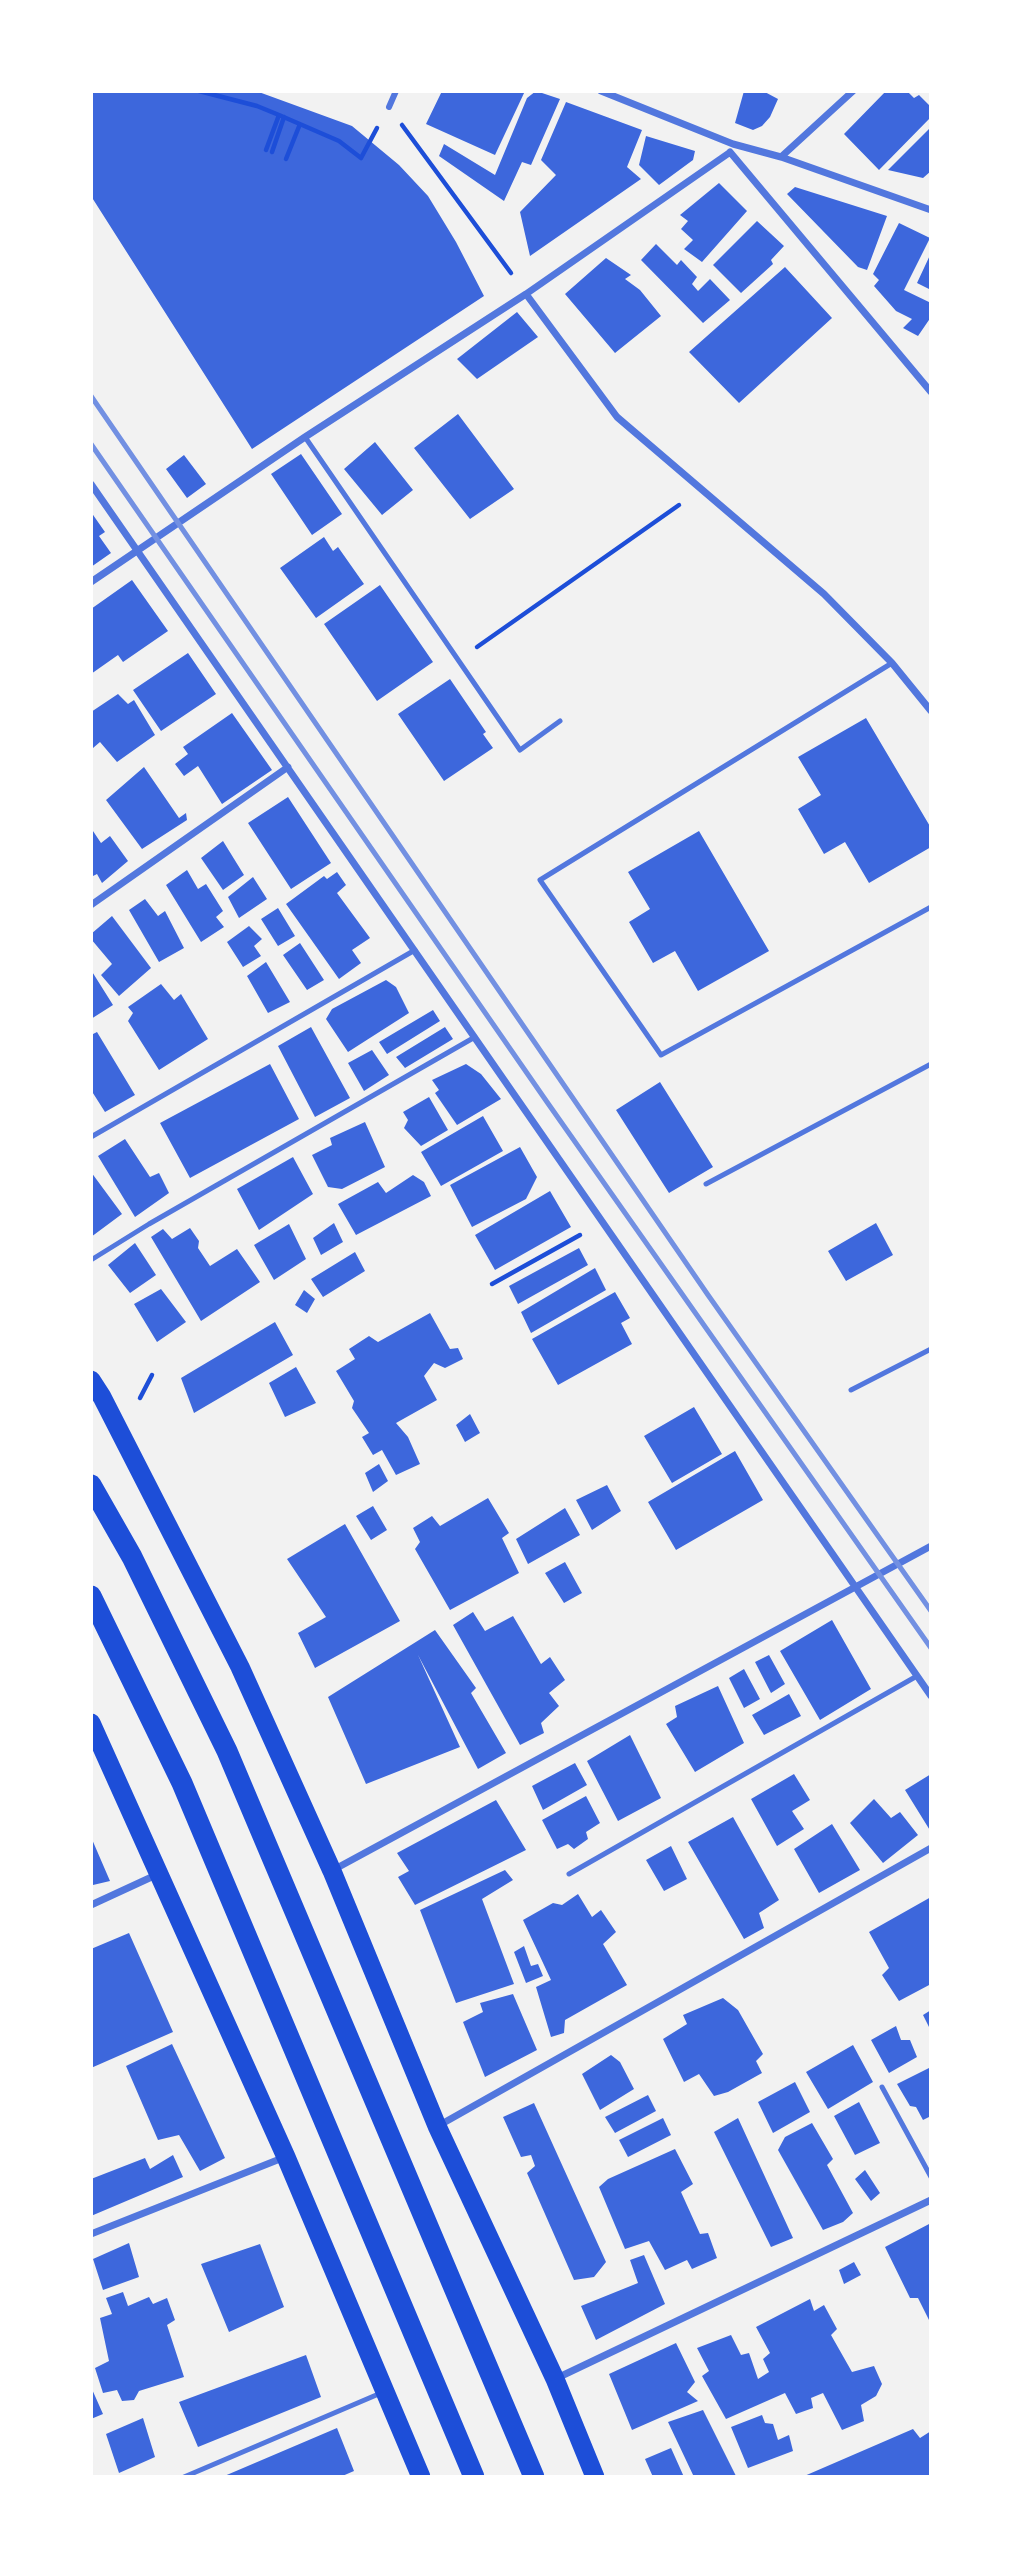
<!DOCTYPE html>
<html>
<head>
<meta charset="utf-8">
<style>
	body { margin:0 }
	#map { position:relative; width:1022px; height:2568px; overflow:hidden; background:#f2f2f2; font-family:"Fira Sans",sans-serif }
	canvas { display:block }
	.frame { position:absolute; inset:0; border:93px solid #fff; pointer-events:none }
</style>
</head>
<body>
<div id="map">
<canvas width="1022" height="2568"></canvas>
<div class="frame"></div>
</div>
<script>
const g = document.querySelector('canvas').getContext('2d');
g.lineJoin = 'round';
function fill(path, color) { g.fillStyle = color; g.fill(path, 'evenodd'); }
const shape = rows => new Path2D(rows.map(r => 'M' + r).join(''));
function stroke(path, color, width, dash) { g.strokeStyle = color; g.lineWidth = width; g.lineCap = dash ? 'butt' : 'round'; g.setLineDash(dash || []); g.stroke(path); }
fill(shape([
	[91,91,256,91,352,126,399,165,428,196,456,242,484,296,252,449,91,196],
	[442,91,525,91,495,155,426,124],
	[536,91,560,99,531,165,522,162,504,201,439,156,444,144,495,175,527,98],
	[744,91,763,91,778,99,770,117,762,126,753,130,735,123],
	[886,91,907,91,914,98,919,95,931,107,931,117,879,170,844,134],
	[566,102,642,130,627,167,641,179,530,256,520,212,556,175,541,160],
	[931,127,931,171,923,178,888,170],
	[646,136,695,151,693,160,659,185,639,165],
	[719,183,747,211,702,262,684,249,693,240,681,229,688,221,680,215],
	[795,187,887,216,867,270,858,267,787,194],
	[757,221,784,246,771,260,773,264,741,293,713,265],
	[899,223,930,238,904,290,931,303,931,317,918,336,903,328,912,319,896,311,874,286,879,280,873,274],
	[656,244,677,265,681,260,697,277,692,284,698,291,710,279,730,300,703,323,641,260],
	[931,253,931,290,917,283],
	[606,258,631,275,625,279,640,290,661,316,615,353,565,294],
	[785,267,832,318,739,403,689,352],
	[517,312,538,337,477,379,457,359],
	[458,414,514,489,470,519,414,448],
	[375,442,413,490,382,515,344,469],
	[301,454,342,514,312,535,271,474],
	[184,455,206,484,187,498,166,469],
	[91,512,105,532,99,536,111,553,91,567],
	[324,537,333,551,338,547,364,584,316,618,280,568],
	[132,580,168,631,123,662,118,655,91,674,91,609],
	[380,585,433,662,377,701,324,624],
	[188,653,216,694,161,731,133,690],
	[450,679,486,732,483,734,493,748,444,781,398,714],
	[118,694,128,704,134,700,155,735,117,762,100,742,93,748,91,745,91,712],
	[232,713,272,770,222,804,198,766,184,776,175,764,188,754,183,747],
	[866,718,931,828,931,847,869,883,845,842,824,854,798,809,821,795,798,757],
	[144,767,179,818,186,813,187,820,142,849,106,800],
	[288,797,331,863,291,889,248,823],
	[91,828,101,843,110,836,128,861,102,883,97,874,91,877],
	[699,831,769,951,698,991,675,951,653,963,629,922,650,909,628,872],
	[223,841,244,875,223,890,201,858],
	[187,870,198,889,206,884,223,911,216,917,224,927,201,942,166,885],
	[337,872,346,885,337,893,370,938,352,950,361,963,339,979,286,904,324,876,327,879],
	[253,877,267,899,239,918,228,897],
	[145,899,158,916,165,911,184,948,159,962,129,910],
	[278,908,295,936,278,946,261,919],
	[112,916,151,968,119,996,101,975,112,964,91,939,91,934],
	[249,926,262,939,254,946,261,956,243,967,227,942],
	[300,943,324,980,307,990,283,955],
	[266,962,290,1002,268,1013,247,976],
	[91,970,113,1005,91,1019],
	[386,980,396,987,409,1013,348,1052,326,1019,332,1009],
	[161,984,174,1000,181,994,208,1039,159,1070,128,1021,133,1013,128,1007],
	[433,1010,440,1021,387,1054,379,1042],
	[311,1027,350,1098,315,1117,278,1046],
	[445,1027,453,1039,405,1068,396,1057],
	[97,1032,135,1095,105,1112,91,1090,91,1035],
	[372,1050,389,1075,364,1091,348,1063],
	[270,1064,299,1119,190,1178,160,1123],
	[466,1064,481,1074,501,1099,457,1125,435,1093,439,1090,432,1080],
	[660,1082,713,1167,669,1193,616,1110],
	[429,1097,448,1130,421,1146,404,1128,408,1120,403,1112],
	[483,1116,503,1151,441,1186,421,1152],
	[365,1122,385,1167,342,1189,328,1187,312,1155,332,1145,330,1138],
	[125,1139,150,1177,159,1173,169,1193,135,1217,98,1156],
	[520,1147,537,1177,526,1199,472,1227,450,1185],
	[293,1157,313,1194,259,1230,237,1189],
	[91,1172,122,1214,91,1237],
	[413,1175,424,1182,431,1196,356,1235,338,1204,378,1182,386,1193],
	[550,1191,571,1227,495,1270,475,1235],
	[334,1223,343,1242,321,1255,313,1238],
	[876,1223,893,1255,846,1281,828,1251],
	[289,1224,306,1259,274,1280,254,1245],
	[190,1228,199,1241,198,1248,210,1266,237,1249,260,1282,201,1321,151,1237,163,1229,172,1239],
	[135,1243,156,1275,130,1293,108,1265],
	[579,1248,588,1265,518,1304,509,1286],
	[355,1252,365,1271,323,1297,311,1279],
	[595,1268,606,1290,531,1333,521,1312],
	[161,1289,186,1322,157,1342,134,1304],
	[304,1290,315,1299,307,1313,295,1305],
	[615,1292,630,1318,621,1323,632,1344,558,1385,532,1339],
	[430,1313,450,1349,458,1348,463,1359,445,1368,434,1363,424,1376,437,1400,396,1423,408,1437,420,1464,396,1475,382,1450,373,1455,362,1437,369,1433,352,1408,354,1401,336,1371,355,1359,349,1349,369,1336,378,1342],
	[275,1322,293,1355,194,1413,181,1378],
	[296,1367,316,1403,285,1417,269,1383],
	[694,1407,722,1454,672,1483,644,1436],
	[470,1414,480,1433,465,1442,456,1425],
	[735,1451,763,1500,676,1550,648,1502],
	[379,1464,388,1481,373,1492,365,1473],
	[607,1485,621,1511,592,1530,576,1500],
	[488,1498,509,1533,502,1538,519,1573,450,1610,415,1549,420,1542,413,1528,432,1516,440,1526],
	[373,1506,387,1530,371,1540,356,1516],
	[565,1508,580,1535,528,1564,516,1539],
	[345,1524,400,1621,315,1668,298,1633,326,1617,287,1559],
	[565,1562,582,1593,564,1603,545,1573],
	[473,1612,485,1631,513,1616,541,1664,550,1657,565,1680,549,1693,559,1706,541,1723,544,1733,520,1745,453,1625],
	[832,1620,871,1689,820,1720,780,1651],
	[435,1630,476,1688,471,1693,506,1753,478,1769,418,1655,460,1747,366,1784,328,1697],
	[769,1655,785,1684,771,1693,755,1662],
	[744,1669,760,1699,744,1708,729,1678],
	[718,1686,744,1743,695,1772,666,1724,677,1717,675,1706],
	[789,1694,801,1716,764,1735,752,1715],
	[630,1735,661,1798,618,1821,587,1761],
	[575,1763,587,1785,543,1810,532,1786],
	[794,1774,810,1800,792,1811,804,1829,777,1846,751,1799],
	[931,1774,931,1832,905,1790],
	[586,1796,600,1823,586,1832,588,1839,574,1849,568,1844,557,1849,542,1820],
	[874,1799,891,1818,900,1812,918,1835,883,1863,850,1823],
	[496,1800,526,1850,415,1905,398,1877,409,1871,397,1853],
	[733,1817,779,1900,759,1913,764,1928,744,1939,688,1842],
	[832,1824,860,1870,819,1893,794,1849],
	[91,1837,110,1881,93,1885,91,1884],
	[671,1846,687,1879,664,1891,646,1860],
	[505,1870,513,1880,482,1899,514,1984,456,2003,420,1910],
	[578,1894,592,1917,601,1910,616,1932,603,1944,627,1985,565,2020,564,2033,551,2037,536,1987,551,1980,523,1920,553,1903,562,1905],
	[931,1897,931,1984,899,2001,882,1975,889,1968,869,1932],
	[129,1933,173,2032,91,2068,91,1949],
	[524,1946,531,1966,538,1964,543,1976,526,1983,514,1952],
	[513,1994,537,2050,485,2077,463,2022,483,2012,480,2003],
	[723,1998,738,2010,763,2054,756,2061,762,2073,728,2092,714,2096,699,2074,684,2082,663,2039,687,2024,683,2015],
	[931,2010,931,2031,923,2015],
	[896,2026,901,2040,910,2040,917,2057,889,2073,871,2040],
	[172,2044,225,2158,200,2171,179,2135,158,2140,126,2066],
	[853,2045,873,2082,828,2109,806,2072],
	[611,2055,620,2062,634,2089,600,2110,582,2074],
	[929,2068,931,2116,923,2120,916,2107,910,2106,897,2084],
	[795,2082,810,2112,773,2133,758,2102],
	[648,2095,656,2111,615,2133,605,2117],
	[859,2102,880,2143,855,2155,834,2116],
	[534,2103,606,2262,594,2277,574,2280,527,2173,535,2166,531,2155,521,2157,503,2117],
	[663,2118,671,2135,628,2157,619,2140],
	[738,2118,793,2238,771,2247,714,2132],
	[812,2123,833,2159,827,2165,853,2213,843,2222,823,2230,778,2150,785,2137],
	[675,2149,693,2184,681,2192,700,2234,708,2233,717,2258,692,2269,687,2260,665,2270,649,2241,625,2249,599,2187,608,2179],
	[173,2155,183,2177,91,2216,91,2179,145,2158,150,2169],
	[865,2170,880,2193,871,2201,855,2179],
	[931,2223,931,2324,918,2298,910,2298,885,2247],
	[129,2243,139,2277,103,2290,93,2259],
	[260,2244,284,2307,229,2332,201,2264],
	[644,2255,665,2304,596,2340,581,2306,638,2283,630,2260],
	[854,2262,861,2275,844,2284,839,2270],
	[123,2292,128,2306,149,2297,153,2304,167,2298,175,2320,167,2325,184,2377,139,2391,134,2400,122,2401,117,2390,103,2393,95,2368,109,2361,100,2318,112,2314,106,2298],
	[810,2299,814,2311,824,2305,837,2329,831,2335,852,2372,874,2366,882,2384,876,2396,861,2405,864,2421,842,2430,823,2393,811,2398,813,2408,796,2414,785,2393,726,2419,702,2376,709,2371,697,2348,731,2335,741,2355,749,2353,758,2379,769,2372,763,2359,770,2353,756,2327],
	[676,2343,695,2382,687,2392,698,2401,632,2430,609,2374],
	[306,2355,321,2397,198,2447,179,2402],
	[91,2387,103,2414,91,2419],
	[703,2410,736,2476,694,2477,668,2422],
	[762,2415,765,2423,773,2424,778,2440,789,2435,793,2451,748,2468,731,2427],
	[143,2418,155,2457,119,2473,106,2434],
	[337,2428,354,2471,340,2477,222,2477],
	[913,2429,920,2438,931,2431,931,2477,802,2477],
	[671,2448,684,2477,653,2477,645,2459]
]), '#3d67dc');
stroke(shape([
	[199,91,257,106,279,115,339,141,361,158,377,128],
	[402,125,511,273],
	[266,150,279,115],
	[272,152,284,117],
	[286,159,300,124],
	[477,647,679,505],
	[492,1284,580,1235],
	[140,1398,152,1375]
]), '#1d4ed8', 4.5);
stroke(shape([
	[305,437,520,750,560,721],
	[892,663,540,880,661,1055,931,907],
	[91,1137,415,950],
	[706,1184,931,1064],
	[91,1260,149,1224,475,1037],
	[851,1390,931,1349],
	[569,1874,917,1676],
	[882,2087,931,2177],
	[184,2477,381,2393]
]), '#5277de', 5);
stroke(shape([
	[389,107,396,91]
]), '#5277de', 6);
stroke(shape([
	[601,91,733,144,781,157,931,210],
	[730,152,931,392],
	[781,157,853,91],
	[526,294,617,417,824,594,892,663,931,711],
	[91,484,931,1696],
	[91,582,305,437,526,294,729,153],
	[91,905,288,767],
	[335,1869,931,1546],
	[91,1905,156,1875],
	[438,2126,931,1848],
	[91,2234,285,2157],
	[555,2379,931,2200]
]), '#5277de', 7);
stroke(shape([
	[91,1380,102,1397,240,1667,332,1871,437,2126,555,2379,595,2477],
	[91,1723,286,2157,421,2477]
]), '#1d4ed8', 19);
stroke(shape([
	[91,1485,132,1557,227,1751,534,2477],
	[91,1596,182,1783,474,2477]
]), '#1d4ed8', 21);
stroke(shape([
	[91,396,708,1295,931,1611],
	[91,444,547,1102,931,1648]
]), '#7290e2', 5);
</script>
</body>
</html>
